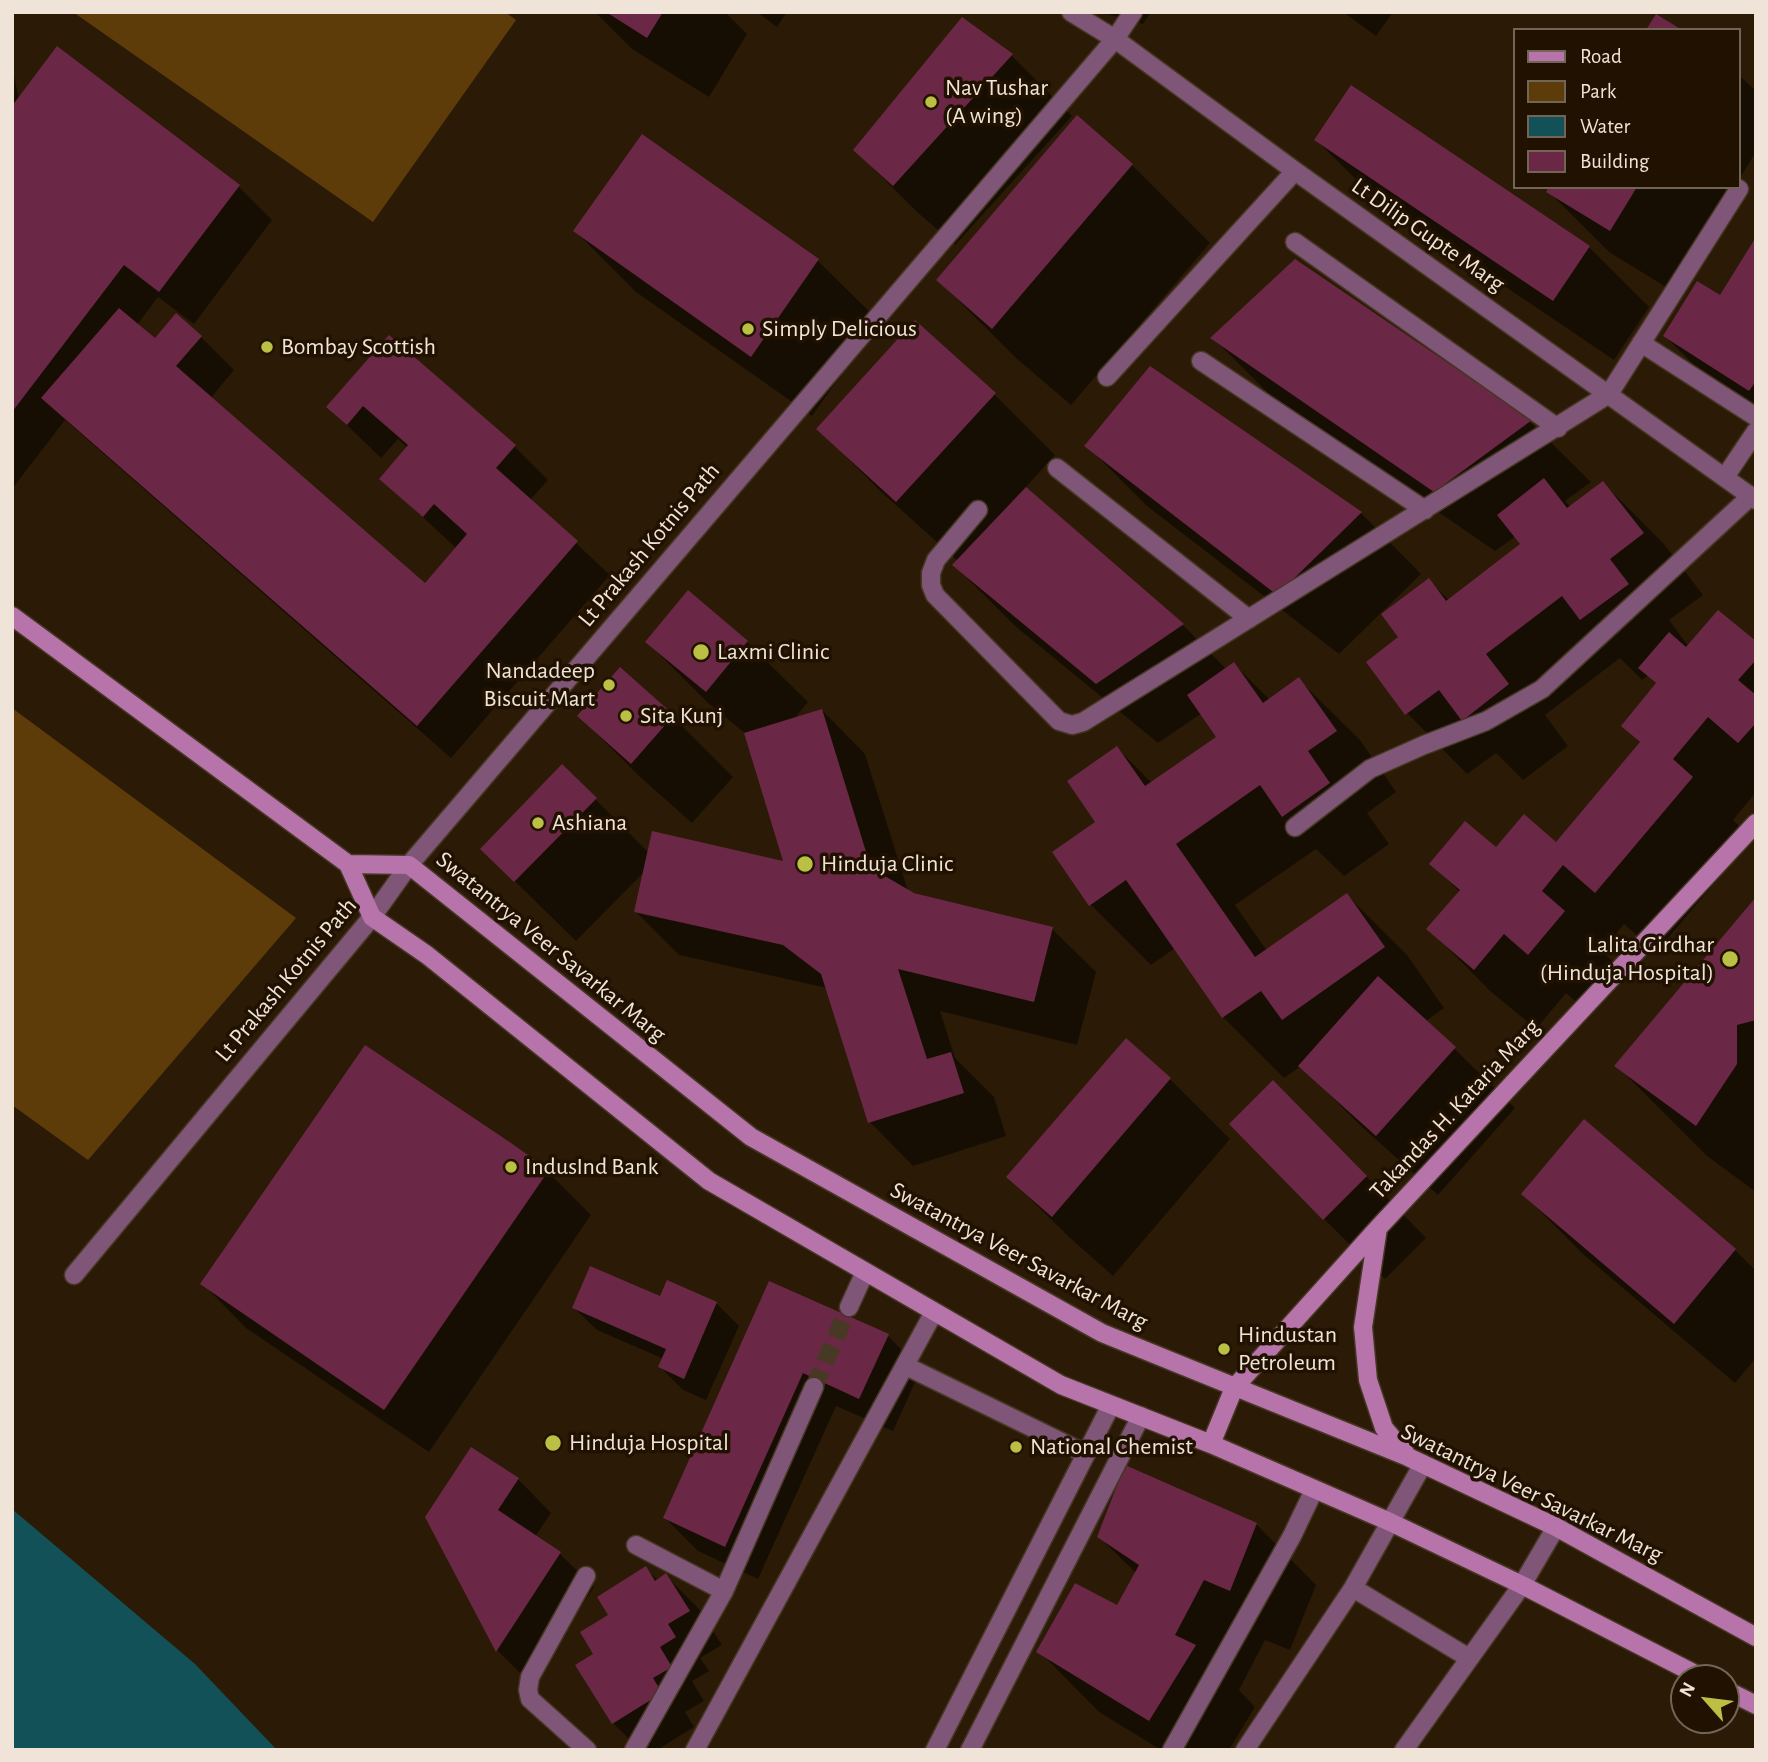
<!DOCTYPE html>
<html>
<head>
<meta charset="utf-8">
<style>
	body { margin:0 }
	#map { position:relative; width:1768px; height:1762px; overflow:hidden; background:#2b1b06; font-family:"Alegreya Sans",sans-serif }
	canvas { display:block }
	.frame { position:absolute; inset:0; border:14px solid #efe4d7; pointer-events:none }
	.legend { position:absolute; left:1513px; top:28px; width:228px; height:161px; box-sizing:border-box; background:#211100; border:2px solid #736556; margin:0; padding:9px 12px; list-style:none; font-size:21px; color:#efe4d7 }
	.legend li { display:flex; align-items:center; gap:14px; height:35px }
	.legend b { width:35px; border:2px solid #736556 }
	.north { position:absolute; left:1670px; top:1664px; width:70px; height:70px; box-sizing:border-box; background:#211100; border:2px solid #736556; border-radius:50%; rotate:298deg; font-size:19px; font-weight:700; line-height:28px; text-align:center; color:#efe4d7 }
	.north::after { content:''; display:block; margin:auto; width:24px; height:32px; background:#bbc045; clip-path:polygon(50% 0,100% 100%,50% 72%,0 100%) }
</style>
</head>
<body>
<div id="map">
<canvas width="1768" height="1762"></canvas>
<div class="frame"></div>
<ul class="legend">
<li><b style="height:9px;background:#b774ab"></b>Road</li>
<li><b style="height:19px;background:#5e3c0a"></b>Park</li>
<li><b style="height:19px;background:#135158"></b>Water</li>
<li><b style="height:19px;background:#6b2846"></b>Building</li>
</ul>
<div class="north">N</div>
</div>
<script>
const g = document.querySelector('canvas').getContext('2d');
g.lineJoin = 'round';
function fill(path, color) { g.fillStyle = color; g.fill(path, 'evenodd'); }
const shape = rows => new Path2D(rows.map(r => 'M' + r).join(''));
function stroke(path, color, width, dash) { g.strokeStyle = color; g.lineWidth = width; g.lineCap = dash ? 'butt' : 'round'; g.setLineDash(dash || []); g.stroke(path); }
function write(font, color, halo, rows, align = 'center') {
  g.font = font + ' "Alegreya Sans",sans-serif'; g.lineWidth = 7; g.setLineDash([]); g.textBaseline = 'middle'; g.strokeStyle = halo; g.fillStyle = color; for (const [text, x, y, turn = 0] of rows) {
    g.save(); g.translate(x, y); g.rotate((+turn || 0) * Math.PI / 180); g.textAlign = isNaN(turn) ? turn : align; if (halo) g.strokeText(text, 0, 0); g.fillText(text, 0, 0); g.restore();
  }
}
fill(shape([
	[73,12,505,12,516,20,373,222],
	[12,708,296,918,88,1160,12,1105]
]), '#5e3c0a');
fill(shape([
	[12,1509,195,1664,277,1750,12,1750]
]), '#135158');
fill(shape([
	[595,12,725,12,747,34,709,97,632,49],
	[757,12,787,12,777,27],
	[1100,12,1151,12,1143,24],
	[1343,12,1393,12,1376,36],
	[962,19,1012,56,1072,116,955,245,916,211,855,150],
	[12,67,19,99,238,186,272,220,194,324,158,297,137,325,155,341,201,337,234,370,210,399,425,586,457,549,382,479,408,448,398,439,381,458,328,407,389,337,514,446,548,480,530,500,610,575,451,758,65,420,12,489,12,109,16,104,12,105],
	[1738,74,1756,91,1756,152,1738,181],
	[1077,118,1132,165,1210,243,1071,405,1016,358,938,280],
	[642,136,818,261,879,321,812,416,636,292,575,231],
	[1316,140,1589,247,1649,307,1614,360,1377,200],
	[1551,187,1734,187,1671,290,1609,252,1549,192],
	[1756,241,1756,406,1698,369,1665,336,1720,298],
	[1295,262,1530,422,1591,482,1565,501,1571,507,1603,483,1664,544,1703,595,1669,620,1689,647,1756,643,1756,792,1733,820,1752,839,1656,952,1624,924,1602,951,1624,973,1590,1014,1566,993,1536,1029,1489,990,1429,929,1460,892,1432,864,1496,849,1556,844,1641,744,1623,726,1657,685,1648,676,1642,680,1620,658,1545,715,1568,746,1523,780,1496,753,1467,774,1407,713,1400,638,1428,580,1449,600,1523,545,1516,536,1495,551,1273,398,1213,338],
	[1151,368,1361,513,1421,574,1339,654,1147,506,1087,446],
	[994,394,1055,455,1025,488,1183,625,1226,669,1234,664,1270,700,1299,680,1360,740,1396,792,1367,813,1389,844,1344,876,1316,849,1235,905,1267,951,1347,895,1407,955,1444,1008,1426,1021,1515,1108,1438,1195,1361,1126,1301,1066,1284,1078,1223,1017,1175,948,1151,965,1090,904,1097,822,1117,748,1152,783,1218,737,1202,713,1158,743,1015,626,954,565,958,561,879,490,819,429],
	[647,642,747,642,808,702,794,719,822,710,865,754,908,891,1052,929,1096,972,1077,1045,940,1011,955,1058,994,1097,1006,1136,913,1166,870,1122,827,988,679,955,635,911,645,871,576,941,482,849,595,799,649,853,786,863,746,734,708,703],
	[620,670,673,717,733,777,692,823,640,777,579,716],
	[1756,900,1756,1192,1707,1156,1617,1066],
	[1170,1079,1230,1139,1113,1276,1069,1237,1008,1177],
	[1584,1122,1735,1250,1756,1271,1756,1358,1735,1383,1584,1255,1523,1194],
	[1334,1143,1426,1238,1385,1279,1324,1219],
	[548,1172,591,1215,429,1452,246,1328,203,1284],
	[769,1283,888,1336,921,1369,893,1431,836,1406,758,1579,698,1551,665,1518],
	[661,1298,716,1303,739,1326,706,1400,683,1390,660,1367,664,1359,597,1330,574,1308],
	[518,1479,551,1513,535,1537,560,1554,594,1587,530,1683,497,1650,427,1517],
	[1256,1524,1316,1585,1290,1650,1265,1640,1239,1690,1255,1707,1229,1750,1161,1750,1099,1712,1039,1651,1118,1608,1136,1573,1099,1537],
	[646,1568,658,1581,666,1576,699,1609,722,1645,700,1658,709,1671,692,1681,704,1701,685,1712,694,1727,657,1750,640,1750,613,1723,595,1654,610,1615]
]), '#0007');
fill(shape([
	[606,12,663,12,647,38],
	[1656,14,1682,30,1646,30],
	[962,17,1013,54,893,186,853,150],
	[57,46,240,185,159,292,124,265,12,412,12,106],
	[1351,85,1590,246,1553,301,1314,140],
	[1077,115,1133,164,992,329,936,280],
	[642,134,819,259,751,357,573,231],
	[1549,187,1637,187,1610,231,1546,192],
	[1756,237,1756,381,1749,391,1663,336,1697,281,1720,295],
	[1295,259,1532,420,1434,492,1210,338],
	[119,308,155,338,176,313,202,336,176,366,425,583,467,534,434,504,423,517,379,479,408,445,363,406,347,425,326,407,389,335,516,445,496,468,578,541,417,726,41,398],
	[915,320,996,393,896,502,816,429],
	[1150,366,1362,512,1277,595,1084,446],
	[1544,478,1567,508,1603,481,1644,533,1610,559,1629,584,1580,620,1562,596,1486,654,1509,684,1462,721,1439,690,1405,715,1366,662,1398,637,1381,614,1429,578,1446,601,1520,544,1497,515],
	[1026,487,1184,624,1096,684,952,565],
	[688,590,748,641,706,692,645,642],
	[1718,610,1756,641,1756,660,1738,680,1756,695,1756,723,1738,743,1708,717,1673,759,1693,777,1595,893,1563,865,1542,891,1565,911,1528,955,1504,934,1474,970,1426,929,1460,890,1429,864,1465,821,1496,847,1524,814,1556,842,1640,742,1621,726,1656,683,1638,668,1669,632,1686,647],
	[1234,662,1263,703,1299,677,1337,731,1308,751,1330,783,1282,817,1260,785,1176,844,1255,957,1347,893,1385,947,1282,1020,1261,991,1222,1018,1126,880,1089,906,1052,852,1095,822,1067,781,1117,746,1145,786,1216,737,1187,695],
	[620,667,674,715,631,764,577,716],
	[822,709,871,868,914,893,1053,927,1034,1002,898,969,927,1059,951,1052,964,1093,868,1123,821,974,783,945,634,912,652,831,783,861,744,733],
	[562,764,597,798,514,882,480,849],
	[1756,897,1756,1020,1737,1025,1737,1064,1696,1126,1614,1066],
	[1378,976,1456,1047,1376,1136,1298,1066],
	[1126,1038,1171,1078,1052,1217,1006,1177],
	[365,1045,511,1143,549,1170,384,1410,200,1284],
	[1273,1080,1367,1176,1323,1220,1229,1124],
	[1584,1119,1736,1249,1674,1324,1521,1194],
	[590,1266,660,1296,667,1280,717,1302,684,1379,658,1367,666,1349,572,1308],
	[769,1281,889,1334,859,1399,803,1373,725,1547,663,1518],
	[471,1447,519,1478,498,1510,561,1552,496,1652,425,1517],
	[1125,1465,1257,1523,1230,1591,1204,1580,1175,1635,1196,1645,1149,1721,1036,1652,1075,1583,1117,1605,1139,1565,1097,1537],
	[646,1566,655,1581,666,1573,690,1611,668,1624,676,1637,660,1647,672,1667,653,1678,662,1693,612,1724,575,1665,593,1654,580,1632,608,1615,597,1597]
]), '#6b2846');
stroke(shape([
	[814,1387,849,1307]
]), '#483925', 18, [18, 9]);
const service = shape([
	[1641,343,1756,417],
	[1609,394,1739,189],
	[1725,477,1756,431],
	[1295,827,1370,769,1424,745,1486,721,1542,689,1751,496]
]);
const minor = shape([
	[1071,12,1115,39,1295,171,1756,500],
	[1295,242,1558,428],
	[1201,361,1425,510],
	[1107,377,1295,171],
	[1057,468,1249,619],
	[978,510,936,560,931,573,931,585,935,595,1059,721,1072,725,1083,722,1609,394],
	[74,1275,372,917,409,865,1115,39,1133,12],
	[849,1307,865,1272],
	[906,1366,1086,1454],
	[636,1545,724,1591],
	[586,1576,530,1677,528,1690,530,1699,587,1750],
	[1353,1588,1469,1658],
	[634,1750,724,1591,814,1387],
	[695,1750,934,1312],
	[935,1750,1111,1405],
	[970,1750,1141,1416],
	[1172,1750,1292,1536,1314,1490],
	[1245,1750,1353,1588,1423,1464],
	[1404,1750,1522,1585,1556,1527]
]);
const secondary = shape([
	[12,616,348,864,372,917,427,955,709,1181,1061,1385,1211,1444,1390,1522,1522,1585,1703,1678],
	[348,864,409,865,751,1137,1102,1333,1408,1457,1556,1527,1756,1637],
	[1378,1228,1363,1327,1368,1380,1384,1428,1406,1454],
	[1211,1444,1234,1388,1378,1228,1756,823],
	[1726,1690,1756,1705]
]);
stroke(service, '#463723', 21);
stroke(minor, '#463723', 21);
stroke(secondary, '#463723', 21);
stroke(service, '#7f5677', 18);
stroke(minor, '#7f5677', 18);
stroke(secondary, '#b774ab', 18);
for (const [x, y, r, color] of [
	[931,102,7,"#bbc045"],
	[748,329,7,"#bbc045"],
	[267,347,7,"#bbc045"],
	[701,652,9,"#bbc045"],
	[609,685,7,"#bbc045"],
	[626,716,7,"#bbc045"],
	[538,823,7,"#bbc045"],
	[805,864,9,"#bbc045"],
	[1730,959,9,"#bbc045"],
	[511,1167,7,"#bbc045"],
	[1224,1349,7,"#bbc045"],
	[553,1443,9,"#bbc045"],
	[1016,1447,7,"#bbc045"]
]) { const dot = new Path2D(); dot.arc(x, y, r, 0, 2 * Math.PI); g.fillStyle = color; g.fill(dot); stroke(dot, '#211100', 2.5); }
write('24px', '#efe4d7', '#211100', [
	["Nav Tushar",945,88],
	["(A wing)",945,116],
	["Simply Delicious",762,329],
	["Bombay Scottish",281,347],
	["Laxmi Clinic",717,652],
	["Nandadeep",595,671,"right"],
	["Biscuit Mart",595,699,"right"],
	["Sita Kunj",640,716],
	["Ashiana",552,823],
	["Hinduja Clinic",821,864],
	["Lalita Girdhar",1714,945,"right"],
	["(Hinduja Hospital)",1714,973,"right"],
	["IndusInd Bank",525,1167],
	["Hindustan",1238,1335],
	["Petroleum",1238,1363],
	["Hinduja Hospital",569,1443],
	["National Chemist",1030,1447]
], 'left');
write('24px', '#efe4d7', '#211100', [
	["Lt Dilip Gupte Marg",1428,235,35],
	["Lt Prakash Kotnis Path",649,545,-50],
	["Swatantrya Veer Savarkar Marg",551,947,39],
	["Lt Prakash Kotnis Path",286,980,-50],
	["Takandas H. Kataria Marg",1455,1109,-47],
	["Swatantrya Veer Savarkar Marg",1019,1256,28],
	["Swatantrya Veer Savarkar Marg",1532,1493,26]
]);
</script>
</body>
</html>
